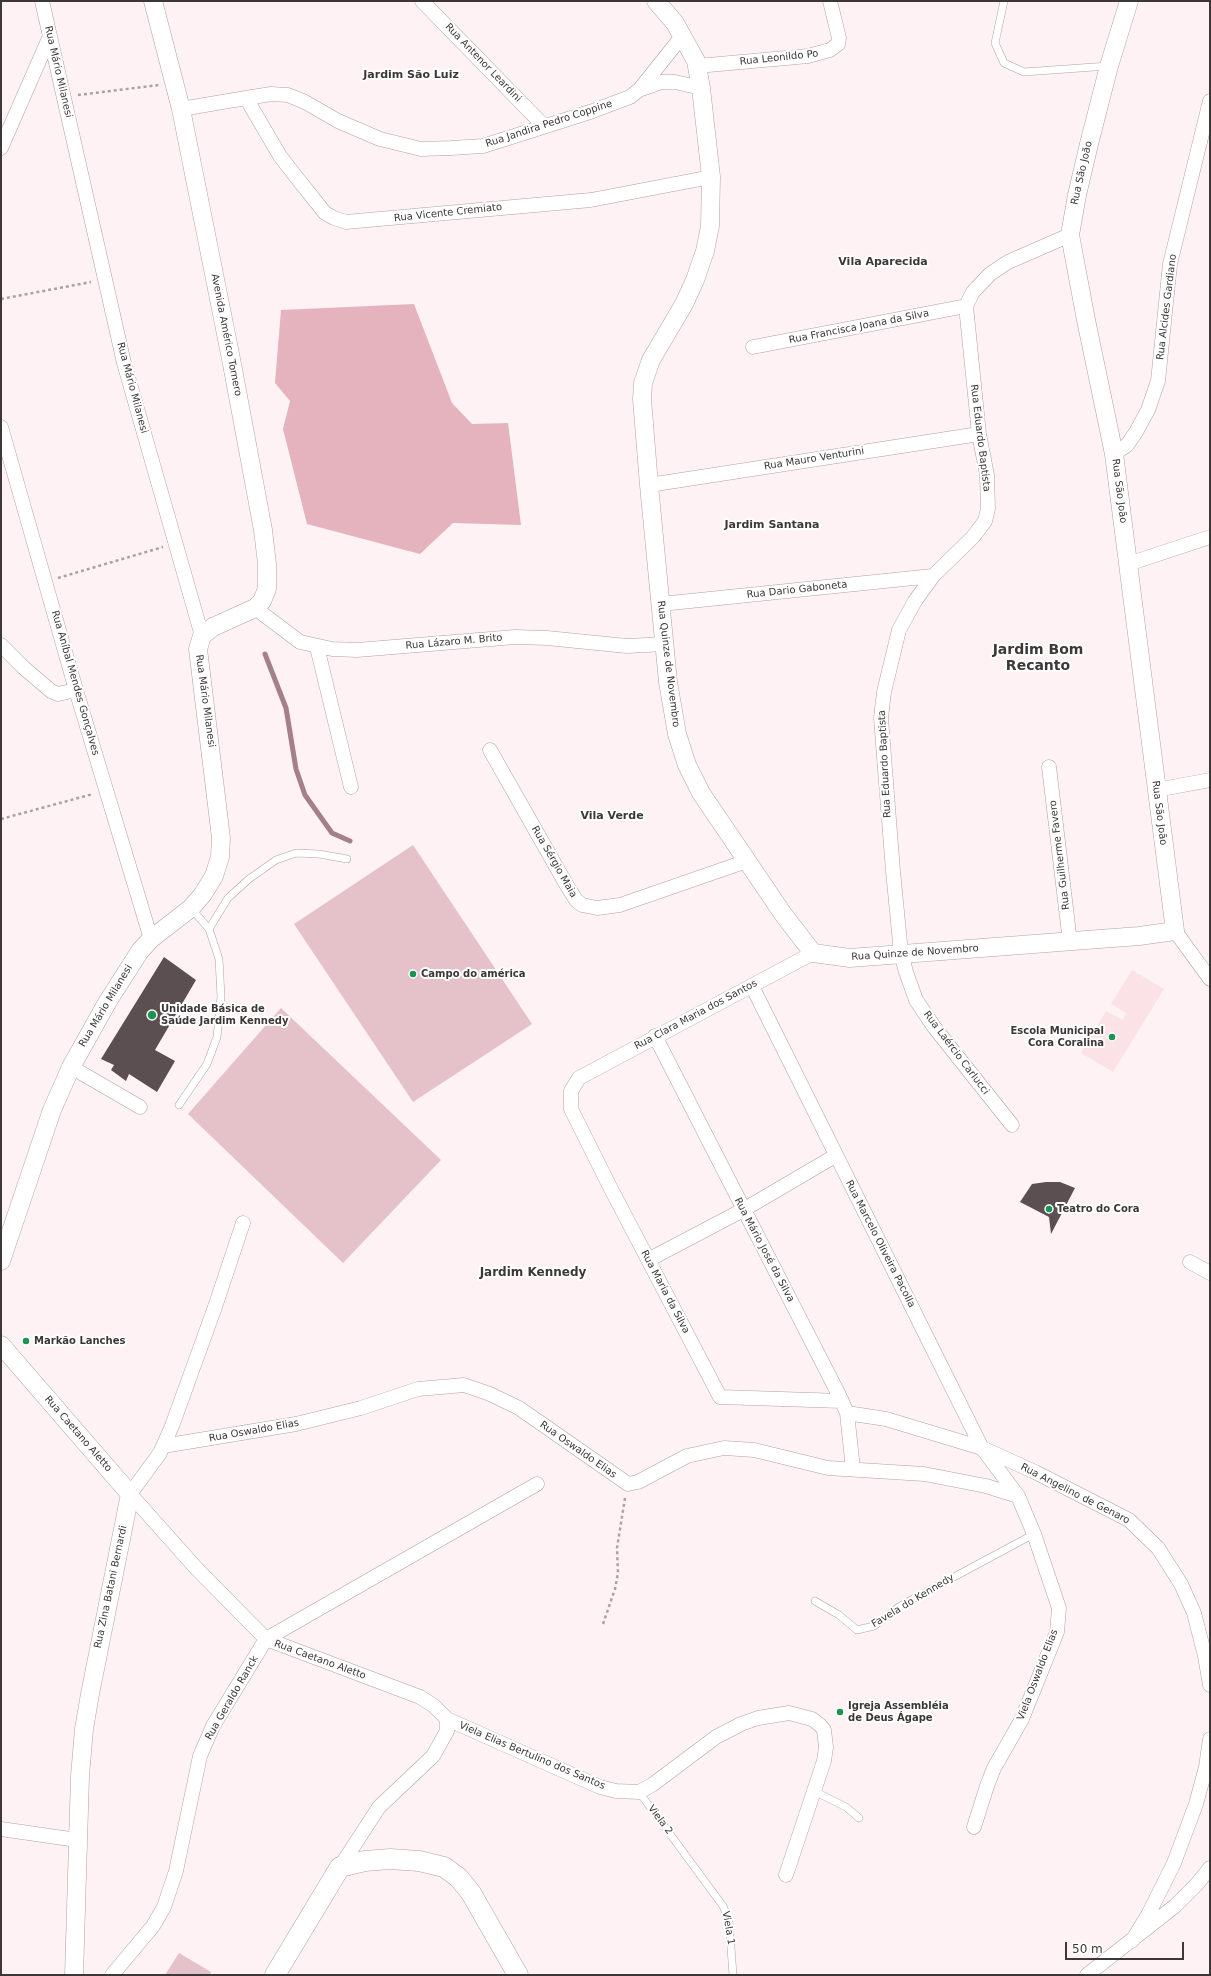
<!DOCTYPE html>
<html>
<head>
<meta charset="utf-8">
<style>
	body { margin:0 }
	#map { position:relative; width:1211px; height:1976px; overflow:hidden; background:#fef2f5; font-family:"DejaVu Sans",sans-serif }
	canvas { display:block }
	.frame { position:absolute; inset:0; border:2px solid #3d3738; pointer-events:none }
	.scale { position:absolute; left:1065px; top:1942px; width:119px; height:18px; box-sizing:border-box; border:2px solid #3d3738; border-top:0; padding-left:5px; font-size:12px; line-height:14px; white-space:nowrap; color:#3d3738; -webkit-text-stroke:3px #fff; paint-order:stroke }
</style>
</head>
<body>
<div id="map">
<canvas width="1211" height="1976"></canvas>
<div class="frame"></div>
<div class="scale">50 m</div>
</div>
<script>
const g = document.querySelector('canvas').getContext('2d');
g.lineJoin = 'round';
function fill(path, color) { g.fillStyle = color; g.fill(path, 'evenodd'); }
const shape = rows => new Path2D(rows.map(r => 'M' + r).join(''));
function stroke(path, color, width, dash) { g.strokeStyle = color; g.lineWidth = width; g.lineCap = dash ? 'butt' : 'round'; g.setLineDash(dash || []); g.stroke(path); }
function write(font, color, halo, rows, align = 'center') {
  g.font = font + ' "DejaVu Sans",sans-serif'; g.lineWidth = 4; g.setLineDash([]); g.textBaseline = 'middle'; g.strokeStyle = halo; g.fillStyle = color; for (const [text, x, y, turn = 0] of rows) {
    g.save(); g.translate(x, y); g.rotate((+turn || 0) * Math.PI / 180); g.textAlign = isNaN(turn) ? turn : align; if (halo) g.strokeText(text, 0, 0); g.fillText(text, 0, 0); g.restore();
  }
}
fill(shape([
	[1132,970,1164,989,1113,1072,1081,1053,1106,1011,1123,1020,1126,1013,1111,1004]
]), '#fae2e7');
fill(shape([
	[413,845,532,1024,413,1102,294,924],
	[281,1008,441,1160,343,1263,188,1114],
	[179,1953,211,1972,210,1975,165,1975]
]), '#e5c1ca');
fill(shape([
	[414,304,452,403,472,424,508,423,521,525,453,523,420,554,307,524,283,429,290,401,275,383,281,310]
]), '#e4b3be');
stroke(shape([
	[265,654,286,708,296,769,305,795,332,833,350,841]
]), '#a58089', 5);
fill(shape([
	[164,957,196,980,155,1050,175,1061,157,1092,129,1074,126,1081,111,1070,114,1065,101,1059],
	[1046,1182,1060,1182,1075,1188,1051,1234,1049,1217,1020,1202,1032,1184]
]), '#5b4f51');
const service = shape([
	[1004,1,995,43,1004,63,1024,72,1108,66],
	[209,929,228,898,249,879,276,860,296,853,319,854,347,859],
	[179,1105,207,1064,217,1037,221,997,219,959,209,929,191,908],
	[815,1601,839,1615,857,1630,874,1626,900,1606,1034,1534],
	[814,1791,846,1807,859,1818],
	[639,1792,723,1906,729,1921,733,1975]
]);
const minor = shape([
	[42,1,124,363,202,636],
	[422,1,544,126],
	[697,66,808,56,830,50,838,44,839,38,830,1],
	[640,89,683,35],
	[246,98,280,156,297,178,325,213,334,218,346,222,591,200,711,177],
	[181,109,246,98,271,94,288,95,305,102,338,121,380,139,421,149,451,148,483,146,590,112,630,97,639,90,662,82,675,82,701,88],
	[1,148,50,36],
	[753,347,966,306],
	[1,427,76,690,151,939],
	[1114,454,1127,445,1136,432,1148,410,1158,381,1170,264,1210,101],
	[649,485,979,434],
	[1128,564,1210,537],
	[661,604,933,576],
	[255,608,300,642,332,649,357,650,515,637,547,638,627,646,665,644],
	[1,645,24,668,51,691,58,694,76,690],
	[317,647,351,787],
	[490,750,566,884,576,900,582,905,597,908,620,905,747,861],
	[1049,767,1070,942],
	[1156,790,1210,780],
	[1175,931,1210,979],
	[813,953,579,1078,571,1091,571,1109,610,1187,720,1397,842,1401],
	[752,986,982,1448,1018,1496,1034,1534,1059,1608,1057,1632,1022,1719,994,1768,987,1786,974,1827],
	[655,1036,839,1395,847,1413,853,1469],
	[71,1067,140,1107],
	[1012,1125,934,1027,916,1000,906,972,901,953,893,871,881,718,884,692,899,630,915,601,933,576,973,537,985,521,988,509,987,475,979,434,966,306,973,292,990,274,1008,262,1070,235],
	[243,1223,215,1307,172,1426,160,1453,130,1494,196,1568,266,1639,420,1697,434,1706,447,1719,447,1731,433,1756,379,1807,340,1867],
	[648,1260,743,1210,835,1156],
	[1190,1262,1210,1273],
	[847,1413,886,1419,982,1448,1035,1472,1129,1520,1158,1548,1181,1584,1194,1613,1205,1656,1210,1685],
	[163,1446,296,1424,361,1408,418,1389,464,1385,490,1394,519,1408,628,1484,638,1482,687,1456,724,1448,754,1450,828,1468,924,1474,986,1486,1018,1496],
	[447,1719,600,1787,616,1791,639,1792,652,1785,716,1737,741,1724,758,1718,789,1713,812,1719,820,1725,824,1730,826,1747,824,1761,786,1875],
	[1,1829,77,1840],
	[1132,1941,1148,1915,1174,1863,1196,1804,1206,1767,1210,1739],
	[112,1975,153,1926,164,1907,176,1871,200,1756,213,1726,266,1639,537,1484],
	[1087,1975,1175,1906,1197,1884,1210,1868]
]);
const tertiary = shape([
	[656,1,675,23,696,61,701,88,711,177,710,226,705,251,695,280,684,304,651,360,643,383,642,399,649,485,668,682,677,734,687,765,701,793,783,914,813,953,850,958,1139,936,1175,931,1114,454,1086,320,1070,235,1077,195,1089,144,1109,66,1129,1],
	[1,1261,52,1110,71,1067,108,1001,140,951,151,939,191,908,203,894,214,876,220,857,221,838,198,649,202,636,213,627,255,608,262,601,267,589,267,564,263,530,232,364,181,109,153,1],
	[1,1345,130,1494,90,1694,84,1729,80,1776,74,1975]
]);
const secondary = shape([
	[275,1975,340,1867,365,1861,390,1859,419,1861,444,1867,459,1878,471,1893,518,1975]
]);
stroke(service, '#afa1a4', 8);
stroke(minor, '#afa1a4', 15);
stroke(tertiary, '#afa1a4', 19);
stroke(secondary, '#afa1a4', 21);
stroke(shape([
	[78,95,159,85],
	[1,299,91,282],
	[58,578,163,547],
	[1,819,93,794],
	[603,1624,615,1589,618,1573,617,1548,625,1498]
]), '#aaa1a3', 2.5, [3, 3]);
stroke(service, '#fff', 7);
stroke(minor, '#fff', 14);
stroke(tertiary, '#fff', 18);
stroke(secondary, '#fff', 20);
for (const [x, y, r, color] of [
	[413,974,4,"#1a9450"],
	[152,1015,5,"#1a9450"],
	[1112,1037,4,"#1a9450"],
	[1049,1209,4,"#1a9450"],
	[26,1341,4,"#1a9450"],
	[840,1712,4,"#1a9450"]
]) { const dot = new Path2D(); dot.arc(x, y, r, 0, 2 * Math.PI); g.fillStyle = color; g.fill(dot); stroke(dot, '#fff', 1.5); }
write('10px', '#3d3738', '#fff', [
	["Rua Leonildo Po",779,58,-6],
	["Rua Antenor Leardini",483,63,46],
	["Rua Mário Milanesi",58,72,77],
	["Rua Jandira Pedro Coppine",549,124,-18],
	["Rua São João",1082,173,-77],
	["Rua Vicente Cremiato",448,213,-6],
	["Rua Alcides Gardiano",1167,307,-83],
	["Rua Francisca Joana da Silva",859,327,-11],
	["Avenida Américo Tornero",226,335,79],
	["Rua Mário Milanesi",132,388,75],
	["Rua Eduardo Baptista",980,438,83],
	["Rua Mauro Venturini",814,459,-9],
	["Rua São João",1119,491,83],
	["Rua Dario Gaboneta",797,590,-6],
	["Rua Lázaro M. Brito",454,642,-5],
	["Rua Quinze de Novembro",668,664,83],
	["Rua Aníbal Mendes Gonçalves",75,683,74],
	["Rua Mário Milanesi",205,701,82],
	["Rua Eduardo Baptista",885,764,-93],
	["Rua São João",1159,813,83],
	["Rua Guilherme Favero",1060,855,-97],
	["Rua Sérgio Maia",554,862,60],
	["Rua Quinze de Novembro",915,953,-4],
	["Rua Mário Milanesi",106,1006,-59],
	["Rua Clara Maria dos Santos",696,1015,-28],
	["Rua Laércio Carlucci",956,1053,53],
	["Rua Marcelo Oliveira Pacolla",880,1244,63],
	["Rua Mário José da Silva",764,1250,62],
	["Rua Maria da Silva",665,1292,62],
	["Rua Oswaldo Elias",254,1431,-10],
	["Rua Caetano Aletto",78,1434,49],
	["Rua Oswaldo Elias",578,1450,35],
	["Rua Angelino de Genaro",1075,1494,27],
	["Rua Zina Batani Bernardi",111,1587,-78],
	["Favela do Kennedy",913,1601,-31],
	["Rua Caetano Aletto",320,1660,20],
	["Viela Oswaldo Elias",1038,1675,-69],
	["Rua Geraldo Ranck",232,1698,-60],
	["Viela Elias Bertulino dos Santos",532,1756,23],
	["Viela 2",660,1820,53],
	["Viela 1",728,1928,80]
]);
write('bold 10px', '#3d3738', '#fff', [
	["Campo do américa",421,974],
	["Unidade Básica de",161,1009],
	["Saúde Jardim Kennedy",161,1021],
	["Escola Municipal",1104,1031,"right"],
	["Cora Coralina",1104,1043,"right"],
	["Teatro do Cora",1057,1209],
	["Markão Lanches",34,1341],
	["Igreja Assembléia",848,1706],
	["de Deus Ágape",848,1718]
], 'left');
write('bold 11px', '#3d3738', '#fff', [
	["Jardim São Luiz",411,75],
	["Vila Aparecida",883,262],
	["Jardim Santana",772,525],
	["Vila Verde",612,816]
]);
write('bold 12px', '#3d3738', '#fff', [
	["Jardim Kennedy",533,1273]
]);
write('bold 14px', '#3d3738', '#fff', [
	["Jardim Bom",1038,650],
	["Recanto",1038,666]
]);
</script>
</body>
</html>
